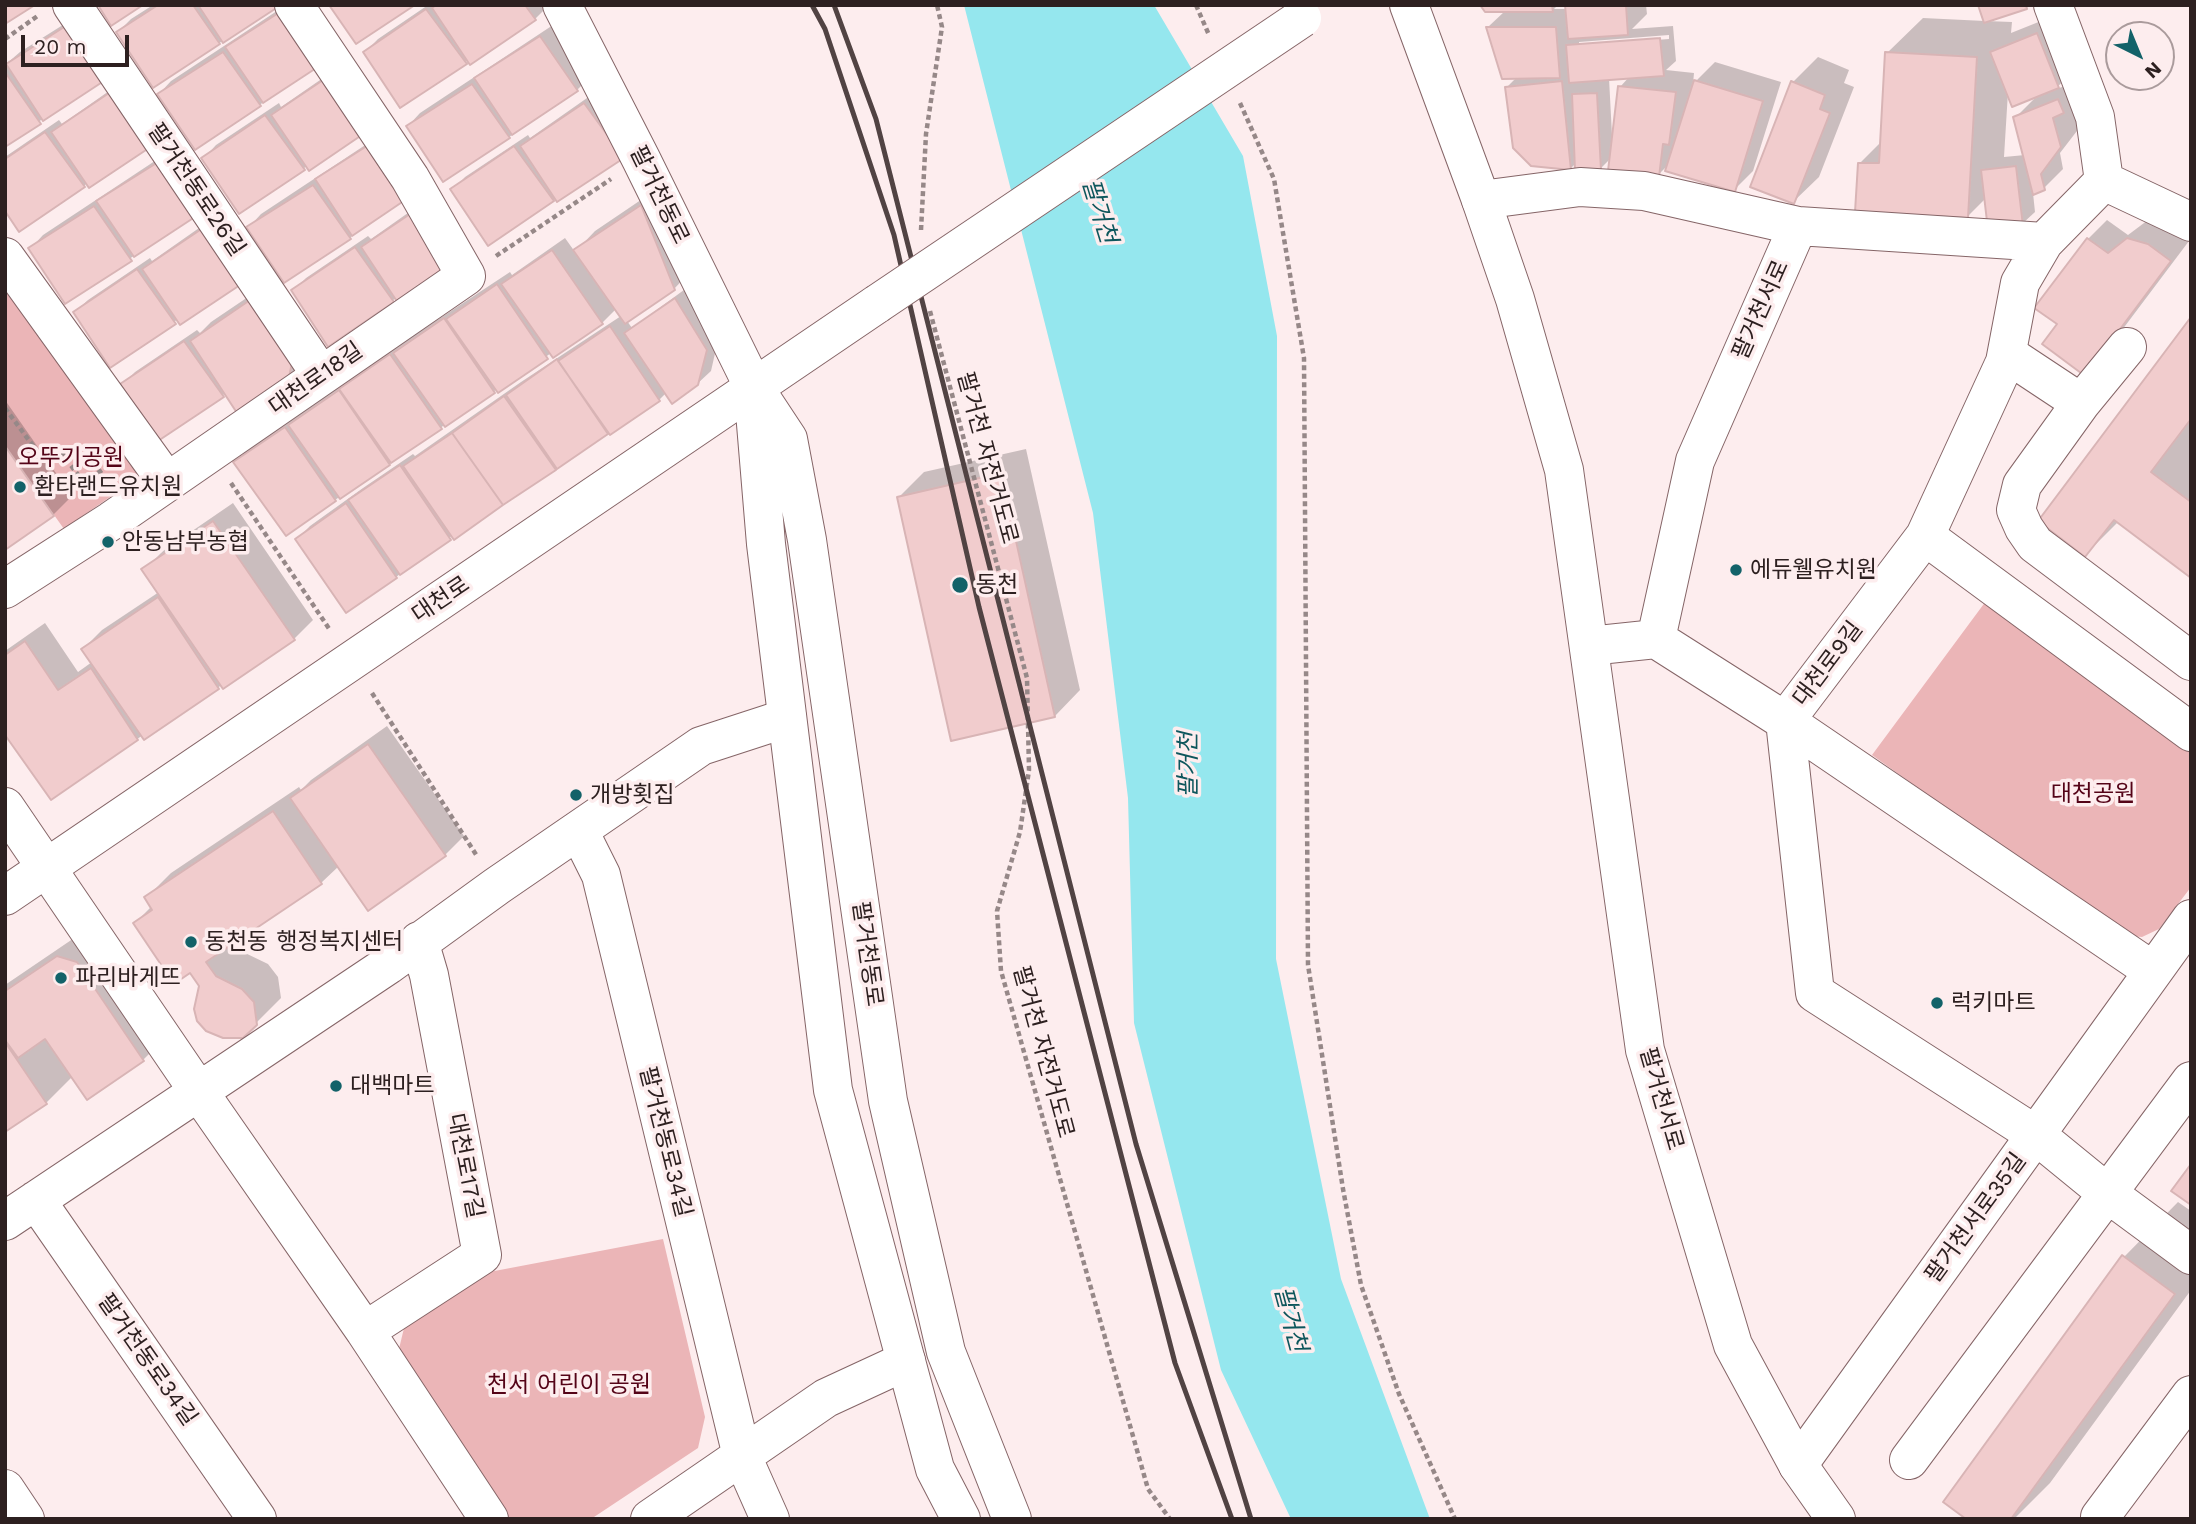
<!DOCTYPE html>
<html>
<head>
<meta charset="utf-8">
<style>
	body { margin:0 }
	#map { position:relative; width:2196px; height:1524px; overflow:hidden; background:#fdedee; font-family:"Work Sans",sans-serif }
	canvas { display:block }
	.frame { position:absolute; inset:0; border:7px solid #2d2020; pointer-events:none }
	.north { position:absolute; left:2105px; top:21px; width:70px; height:70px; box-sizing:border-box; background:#fdedee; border:2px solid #aa9b9c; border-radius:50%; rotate:137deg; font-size:19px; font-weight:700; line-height:28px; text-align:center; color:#2d2020 }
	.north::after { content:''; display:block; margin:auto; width:24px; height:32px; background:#136269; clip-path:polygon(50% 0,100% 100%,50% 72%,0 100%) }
	.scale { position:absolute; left:21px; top:35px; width:108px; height:32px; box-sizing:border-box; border:4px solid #2d2020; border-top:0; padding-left:9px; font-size:21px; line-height:24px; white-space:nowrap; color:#2d2020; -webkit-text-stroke:5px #fdedee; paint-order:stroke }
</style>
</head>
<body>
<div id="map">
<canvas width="2196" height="1524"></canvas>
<div class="frame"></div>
<div class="north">N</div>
<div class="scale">20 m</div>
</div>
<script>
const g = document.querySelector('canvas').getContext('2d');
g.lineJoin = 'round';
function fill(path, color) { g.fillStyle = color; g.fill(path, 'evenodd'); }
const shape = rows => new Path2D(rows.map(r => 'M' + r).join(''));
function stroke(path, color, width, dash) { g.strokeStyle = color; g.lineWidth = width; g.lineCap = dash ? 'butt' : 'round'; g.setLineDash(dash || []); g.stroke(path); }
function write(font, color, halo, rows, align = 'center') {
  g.font = font + ' "Work Sans","Noto Sans KR",sans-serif'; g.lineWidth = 7; g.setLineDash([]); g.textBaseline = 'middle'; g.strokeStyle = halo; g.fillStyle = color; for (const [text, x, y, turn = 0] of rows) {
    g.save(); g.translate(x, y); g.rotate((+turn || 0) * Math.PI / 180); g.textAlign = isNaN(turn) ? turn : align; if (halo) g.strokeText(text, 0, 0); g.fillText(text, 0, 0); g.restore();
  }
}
fill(shape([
	[5,284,140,476,64,529,5,446],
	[1986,601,2191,744,2191,887,2159,929,2142,937,2123,935,1872,755],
	[663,1239,705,1417,698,1448,591,1519,510,1519,398,1353,405,1324,484,1273]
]), '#ebb5b7');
fill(shape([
	[964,5,1154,5,1243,156,1277,336,1276,959,1341,1279,1430,1519,1291,1519,1221,1370,1134,1023,1128,798,1093,513]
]), '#95e7ee');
fill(shape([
	[153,5,277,5,154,86,118,32,131,19],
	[286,5,266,99,260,105,159,94,171,81],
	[428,5,547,5,548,6,535,19,465,62,365,52,378,39],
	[1482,5,1558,5,1554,9,1567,9,1567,5,1646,5,1647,14,1632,29,1673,26,1676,61,1666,70,1694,73,1693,84,1715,62,1781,82,1753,171,1734,190,1669,164,1658,175,1612,157,1601,168,1577,162,1571,168,1532,164,1507,87,1517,77,1488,27,1505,11],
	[1669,35,1669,39,1579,46,1579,42],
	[1630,76,1620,87,1612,135,1609,78],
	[1980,5,2028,5,1986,21,2012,22,2011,33,2056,15,2077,68,2054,90,2078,81,2080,127,2060,153,2063,169,2044,188,2033,193,2035,212,2022,224,1986,198,1967,217,1859,164,1882,141,1887,53,1923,18,1985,21],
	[2008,92,2039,94,2015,118,2025,155,2004,157],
	[85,11,44,118,5,145,5,65,20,52],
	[553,25,590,77,577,90,509,137,408,126,420,113],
	[1818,57,1849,70,1844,83,1854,87,1819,177,1793,202,1793,82],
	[349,60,307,166,240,212,204,158,216,145,279,103,281,107],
	[129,77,87,183,84,186,5,208,5,157,59,120,62,124],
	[597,91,635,144,553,200,453,190,465,177,528,135,530,138],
	[394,126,356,231,350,238,249,227,261,214],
	[176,147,138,253,66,302,31,248,43,235],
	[660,187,693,269,674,289,627,321,632,328,688,287,719,336,711,371,697,384,666,393,659,400,453,535,396,577,297,539,310,526,363,488,413,454,415,456,521,382,621,316,616,309,602,323,553,356,551,353,498,391,497,389,335,500,236,462,248,449,404,342,510,272,512,275,565,238,575,252,595,231],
	[432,196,396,298,329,344,293,291,306,278,368,236,371,239],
	[219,214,178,319,111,366,75,312,88,300,150,258,152,261],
	[2107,220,2128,235,2148,220,2167,225,2189,241,2104,354,2037,308,2088,239],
	[273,280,306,360,286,380,226,392,223,395,122,385,135,372,197,330,200,333,211,322],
	[2191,320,2191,576,2118,522,2085,555],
	[5,400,72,496,53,515,5,548],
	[1026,449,1080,690,1055,716,899,497,924,472],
	[233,503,313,620,294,639,137,739,5,732,5,651,45,623,78,672,92,662,83,649,102,630,159,592,144,570,163,551],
	[387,726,464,836,445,855,339,866,321,883,234,941,241,951,268,964,278,977,281,998,242,1037,191,971,135,923,152,906,146,898,171,873,299,787,301,790,311,780],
	[83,932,169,1034,143,1060,88,1098,73,1076,46,1103,5,1130,5,985],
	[2178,1202,2191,1211,2191,1290,2050,1483,2014,1519,1969,1519,2124,1257]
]), '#0003');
const building = shape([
	[5,5,35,5,5,24,5,5],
	[98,5,143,5,111,26,98,5],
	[158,5,193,5,220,44,153,88,116,32,158,5],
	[198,5,281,5,223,43,198,5],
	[291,5,330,59,263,103,225,47,291,5],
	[329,5,415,5,356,44,329,5],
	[436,5,525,5,536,20,470,65,432,8,436,5],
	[1480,5,1552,5,1553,12,1485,12,1480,5],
	[1565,5,1626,5,1628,35,1568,39,1565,5],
	[1978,5,2026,5,2027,9,1984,23,1978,5],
	[426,9,467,64,400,108,363,52,426,9],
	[72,22,110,77,43,121,6,64,72,22],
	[1486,27,1556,27,1560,78,1502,79,1486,27],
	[2037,33,2059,88,2012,107,1990,52,2037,33],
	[540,36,578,91,512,135,474,78,540,36],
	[1660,38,1664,76,1569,83,1566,45,1660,38],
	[223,52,261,106,195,150,157,94,223,52],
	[1885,52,1977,57,1968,218,1855,212,1858,163,1879,163,1885,52],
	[5,72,41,124,5,147,5,72],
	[335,72,375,126,309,171,271,115,335,72],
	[1694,80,1763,101,1735,192,1665,171,1694,80],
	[1562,81,1571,170,1531,166,1513,148,1505,87,1562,81],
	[1791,81,1825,95,1820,109,1830,113,1794,204,1750,187,1791,81],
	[472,84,510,138,443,182,406,126,472,84],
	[1618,86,1676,92,1669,145,1663,144,1659,177,1608,171,1618,86],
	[115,89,155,144,89,188,51,132,115,89],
	[1597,93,1601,170,1575,171,1572,94,1597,93],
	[2058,99,2064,113,2053,118,2061,147,2041,174,2045,190,2033,195,2013,117,2058,99],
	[584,103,624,158,557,202,520,146,584,103],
	[265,115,305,170,239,214,201,158,265,115],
	[45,132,85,187,19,232,5,211,5,159,45,132],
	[381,137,417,192,352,236,315,179,381,137],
	[514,146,554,201,488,246,450,189,514,146],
	[163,159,201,213,134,257,96,201,163,159],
	[2016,166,2023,226,1988,230,1981,170,2016,166],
	[313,185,351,239,284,283,246,227,313,185],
	[641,205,675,290,625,324,573,250,641,205],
	[94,206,132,261,65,304,28,248,94,206],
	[419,208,458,260,398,303,361,247,419,208],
	[206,226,246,281,180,325,142,269,206,226],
	[2087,238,2108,253,2127,238,2148,244,2171,261,2085,376,2042,344,2057,324,2034,308,2087,238],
	[355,247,394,302,328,347,291,290,355,247],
	[552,250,603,324,553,358,501,284,552,250],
	[137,269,176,324,110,368,73,312,137,269],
	[497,284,548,359,498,393,446,319,497,284],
	[253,298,294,353,288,382,239,416,190,341,253,298],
	[675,298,707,350,698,385,672,404,624,333,675,298],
	[2191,317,2191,419,2151,472,2191,502,2191,578,2114,520,2085,557,2038,521,2191,317],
	[444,318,495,393,445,427,393,353,444,318],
	[610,326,660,401,610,435,558,361,610,326],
	[184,341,224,397,158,441,120,384,184,341],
	[390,354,442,429,391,463,339,389,390,354],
	[557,359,608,434,557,469,506,395,557,359],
	[339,390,390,465,340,499,288,425,339,390],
	[504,396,556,470,503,505,452,433,504,396],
	[285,427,336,501,286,536,233,462,285,427],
	[452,433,503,505,454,540,403,466,452,433],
	[5,446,54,516,5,550,5,446],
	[400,465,451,540,400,575,348,500,400,465],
	[1001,473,1055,717,951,741,897,497,1001,473],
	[346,503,397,578,346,613,295,539,346,503],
	[213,521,295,640,223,689,141,569,213,521],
	[158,597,219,689,144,740,81,649,158,597],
	[25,641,58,690,91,668,138,740,51,800,5,735,5,655,25,641],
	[368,744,446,856,368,911,290,798,368,744],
	[273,811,322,884,206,962,216,976,242,989,254,1002,257,1025,243,1038,223,1038,206,1031,197,1021,194,1009,199,986,190,973,174,984,133,923,152,910,144,897,273,811],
	[57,956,77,962,144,1061,87,1100,45,1039,18,1058,5,1040,5,991,57,956],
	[5,1042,47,1104,5,1132,5,1042],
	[2191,1164,2191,1205,2171,1191,2191,1164],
	[2122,1255,2175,1294,2011,1519,1966,1519,1943,1502,2122,1255]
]);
fill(building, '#f1cccd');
stroke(building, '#d8b4b5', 2);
const minor = shape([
	[72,5,321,375],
	[2053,5,2095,117,2104,181],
	[2104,181,2044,242,2020,283,2005,362,1925,536,1785,721,1815,993,2036,1135,2107,1193,2191,1255],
	[2104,181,2191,222],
	[1481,200,1580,187,1644,191,1798,226,2044,242],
	[5,257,167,482],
	[2127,347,2081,403,2022,485,2016,510,2024,528,2035,544,2191,661],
	[2007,354,2081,403],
	[1925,536,2191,732],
	[5,589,111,521,466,276,410,178,294,5],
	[1656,639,1785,721,2153,971],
	[1656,639,1695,461,1798,226],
	[1589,646,1656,639],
	[5,807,199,1092,365,1331,489,1519],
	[579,831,601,875,742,1456,770,1519],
	[36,1200,257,1519],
	[5,1221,388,965,497,886,701,746,787,718],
	[365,1331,482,1255,429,975,419,941],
	[1909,1460,2191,1081],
	[1798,1465,2191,919],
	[5,1489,25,1519],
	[650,1519,826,1398,906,1361],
	[2102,1519,2100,1517,2191,1395]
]);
const major = shape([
	[562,5,641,159,753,386,788,439,807,540,888,1101,946,1352,1012,1519],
	[1409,5,1481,200,1515,299,1564,470,1645,1050,1733,1345,1798,1465,1836,1519],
	[753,388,766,544,833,1090,935,1469,961,1519],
	[5,896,877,304]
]);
stroke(minor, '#856567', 40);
stroke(major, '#856567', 40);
stroke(shape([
	[1196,5,1209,35],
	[5,39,39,15],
	[1240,103,1274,179,1304,358,1308,965,1343,1189,1361,1285,1399,1394,1455,1519],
	[921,230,926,134,942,27,937,5],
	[496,256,611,179],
	[930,311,1027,678,1029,770,1020,832,997,911,1001,971,1148,1489,1170,1519],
	[5,408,45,462,62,453,89,490],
	[84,483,109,465],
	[231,483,330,630],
	[372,693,477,856]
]), '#968888', 4.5, [5, 3.5]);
stroke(minor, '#fff', 38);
stroke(major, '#fff', 38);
stroke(shape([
	[812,5,825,29,894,235,979,607,1175,1363,1232,1519],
	[834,5,876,119,1136,1144,1251,1519]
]), '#514343', 5);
const majorBridge = shape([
	[877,304,1302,18]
]);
stroke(majorBridge, '#856567', 40, []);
stroke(majorBridge, '#fff', 38);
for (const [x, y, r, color] of [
	[20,487,7,"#136269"],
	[108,542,7,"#136269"],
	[1736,570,7,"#136269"],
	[960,585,9,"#136269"],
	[576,795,7,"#136269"],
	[191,942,7,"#136269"],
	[61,978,7,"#136269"],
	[1937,1003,7,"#136269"],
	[336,1086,7,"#136269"]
]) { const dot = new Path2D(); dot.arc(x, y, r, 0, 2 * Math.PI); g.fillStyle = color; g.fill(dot); stroke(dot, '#fdedee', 2.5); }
write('23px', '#2d2020', '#fdedee', [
	["팔거천동로26길",196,190,56],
	["팔거천동로",659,195,64],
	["팔거천서로",1761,310,-66],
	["대천로18길",316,379,-35],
	["팔거천 자전거도로",987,458,75],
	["대천로",441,600,-34],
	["대천로9길",1828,664,-53],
	["팔거천동로",867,954,82],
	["팔거천 자전거도로",1043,1052,75],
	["팔거천서로",1661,1099,74],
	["팔거천동로34길",665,1142,76],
	["대천로17길",465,1166,79],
	["팔거천서로35길",1976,1218,-54],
	["팔거천동로34길",147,1360,55]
]);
write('23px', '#540317', '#fdedee', [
	["오뚜기공원",71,458],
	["대천공원",2093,794],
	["천서 어린이 공원",569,1385]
]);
write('23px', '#2d2020', '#fdedee', [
	["환타랜드유치원",34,487],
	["안동남부농협",122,542],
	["에듀웰유치원",1750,570],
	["동천",976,585],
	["개방횟집",590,795],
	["동천동 행정복지센터",205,942],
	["파리바게뜨",75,978],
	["럭키마트",1951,1003],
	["대백마트",350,1086]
], 'left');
write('italic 24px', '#0d565c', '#fdedee', [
	["팔거천",1099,211,73],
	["팔거천",1189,765,-90],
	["팔거천",1290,1319,75]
]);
</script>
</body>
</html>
